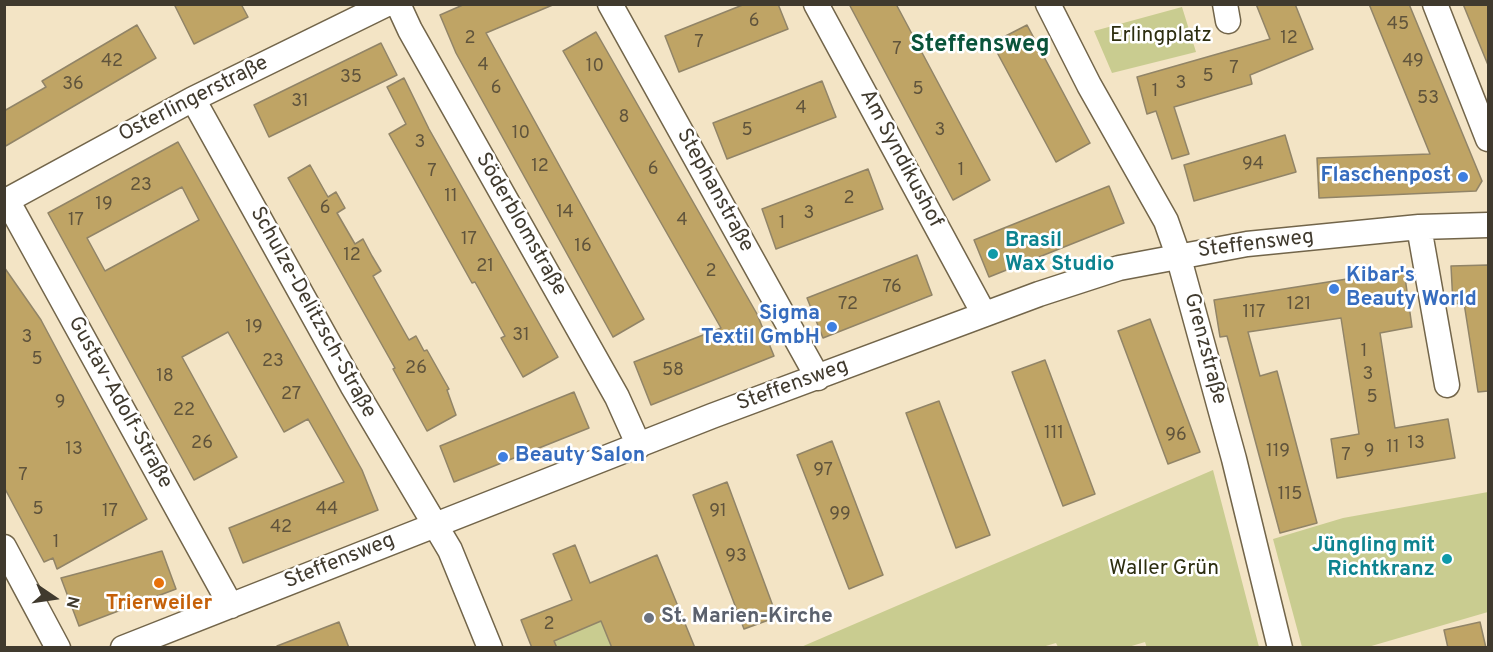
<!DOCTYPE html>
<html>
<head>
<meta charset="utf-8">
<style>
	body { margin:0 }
	#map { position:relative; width:1493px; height:652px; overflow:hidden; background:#f3e4c5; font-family:Overpass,sans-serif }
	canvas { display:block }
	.frame { position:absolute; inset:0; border:6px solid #403a2e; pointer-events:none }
	.north { position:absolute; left:24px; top:568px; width:60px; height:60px; -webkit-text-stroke:4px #fff; paint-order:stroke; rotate:103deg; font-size:16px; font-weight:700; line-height:24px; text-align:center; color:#403a2e }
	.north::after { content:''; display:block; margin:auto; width:21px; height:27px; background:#403a2e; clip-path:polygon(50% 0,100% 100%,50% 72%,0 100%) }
</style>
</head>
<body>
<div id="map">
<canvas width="1493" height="652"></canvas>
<div class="frame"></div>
<div class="north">N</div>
</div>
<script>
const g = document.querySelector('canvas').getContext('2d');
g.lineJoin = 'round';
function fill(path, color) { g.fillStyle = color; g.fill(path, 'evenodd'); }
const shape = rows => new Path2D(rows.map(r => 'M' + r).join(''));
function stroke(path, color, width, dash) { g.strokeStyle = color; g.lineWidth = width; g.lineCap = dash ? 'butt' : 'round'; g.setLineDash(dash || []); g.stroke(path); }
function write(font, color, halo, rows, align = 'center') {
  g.font = font + ' Overpass,sans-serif'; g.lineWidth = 5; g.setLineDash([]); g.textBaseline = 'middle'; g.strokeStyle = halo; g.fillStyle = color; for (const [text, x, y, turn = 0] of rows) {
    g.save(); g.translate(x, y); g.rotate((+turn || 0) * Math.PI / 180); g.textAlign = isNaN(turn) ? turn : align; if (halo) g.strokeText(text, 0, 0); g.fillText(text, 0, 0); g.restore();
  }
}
fill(shape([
	[1182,7,1196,52,1112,73,1094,31],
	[1213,470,1259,647,1147,648,1145,642,1125,648,1058,647,1056,643,1039,648,801,647],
	[1488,492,1488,612,1368,647,1302,647,1273,539,1343,518],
	[601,621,612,647,557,647,554,641]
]), '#c9cc90');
const building = shape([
	[174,4,241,4,248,17,194,44,174,4],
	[465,4,555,4,486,33,644,319,613,337,456,53,440,15,465,4],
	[745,4,778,4,788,29,679,72,665,36,745,4],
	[849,4,896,4,990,180,953,200,849,4],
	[1256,4,1295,4,1313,49,1250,75,1252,84,1174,107,1189,154,1172,159,1156,111,1147,114,1137,77,1270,39,1256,4],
	[1369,4,1409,4,1482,181,1476,191,1319,198,1317,158,1430,154,1369,4],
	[1463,4,1488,4,1488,65,1463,4],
	[137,25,156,58,4,147,4,111,46,87,42,81,137,25],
	[1027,25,1090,143,1056,162,992,43,1027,25],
	[596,32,757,314,774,356,651,405,634,362,721,328,563,51,596,32],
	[381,43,397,75,269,137,254,105,381,43],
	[404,78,429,129,558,357,523,377,501,338,505,336,475,282,472,283,389,134,406,124,387,87,404,78],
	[822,81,836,117,727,159,713,123,822,81],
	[1285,135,1296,172,1194,201,1184,165,1285,135],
	[178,142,362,470,378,510,243,563,229,528,344,482,308,419,284,432,228,332,182,357,237,457,194,480,48,213,178,142],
	[182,187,199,220,105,271,87,238,182,187],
	[310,165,328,197,336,192,345,208,337,213,355,244,363,239,372,256,381,271,373,276,409,340,416,336,424,351,427,350,449,389,447,390,456,415,427,431,393,369,395,368,288,178,310,165],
	[868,169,883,209,776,249,762,209,868,169],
	[1109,186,1124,223,989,277,974,240,1109,186],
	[917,255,932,295,823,338,807,298,917,255],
	[1488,265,1488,391,1478,392,1464,303,1453,304,1451,266,1488,265],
	[4,267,41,320,147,519,57,569,53,558,44,562,4,487,4,267],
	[1404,270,1412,327,1380,333,1395,428,1448,419,1455,458,1337,478,1331,439,1359,434,1341,318,1248,332,1260,376,1277,371,1317,523,1280,533,1227,336,1220,337,1214,300,1404,270],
	[1150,319,1200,452,1168,464,1118,331,1150,319],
	[1045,360,1095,494,1063,506,1012,372,1045,360],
	[574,392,589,428,454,482,440,446,574,392],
	[939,401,990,535,956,548,906,413,939,401],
	[832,441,883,575,849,589,797,455,832,441],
	[727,482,777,617,744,629,693,495,727,482],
	[575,545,590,583,657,555,695,648,612,648,601,621,554,641,557,648,532,648,521,620,572,600,553,554,575,545],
	[162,551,176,589,79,626,61,578,162,551],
	[339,622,349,648,277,648,277,646,339,622],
	[1480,622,1486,648,1448,648,1444,630,1480,622]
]);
fill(building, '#bfa465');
stroke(building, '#918467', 1.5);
const minor = shape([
	[398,4,410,30,617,397,639,446],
	[610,4,818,378],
	[816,4,984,314],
	[1048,4,1089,85,1166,221,1178,255,1234,459,1280,648],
	[1225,4,1228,21],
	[1435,4,1488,139],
	[193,99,352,385,450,550,490,648],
	[7,200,231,606],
	[4,202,193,99,387,4],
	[1419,227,1447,385],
	[4,547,58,648],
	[123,648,712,416,1039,294,1119,268,1247,244,1419,227,1488,225]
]);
stroke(minor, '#72654a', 27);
stroke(minor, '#fff', 24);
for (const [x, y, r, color] of [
	[1463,177,6,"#3f7fe0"],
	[993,254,6,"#0f9aa8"],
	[1334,289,6,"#3f7fe0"],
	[832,327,6,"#3f7fe0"],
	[503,457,6,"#3f7fe0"],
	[1447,559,6,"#0f9aa8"],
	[159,583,6,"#e8710a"],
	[649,618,6,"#6b7280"]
]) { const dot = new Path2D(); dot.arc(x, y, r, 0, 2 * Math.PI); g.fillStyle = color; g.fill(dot); stroke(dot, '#fff', 2); }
write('18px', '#60543c', null, [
	["6",754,22],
	["45",1398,25],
	["2",470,39],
	["12",1289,39],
	["7",699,43],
	["7",897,50],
	["42",112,62],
	["49",1413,62],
	["4",483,66],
	["10",595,67],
	["7",1234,69],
	["5",1208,77],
	["35",351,78],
	["3",1181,84],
	["36",73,85],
	["6",496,89],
	["5",918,90],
	["1",1155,92],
	["53",1428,99],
	["31",300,102],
	["4",801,109],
	["8",624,118],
	["5",747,131],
	["3",940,131],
	["10",521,134],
	["3",420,143],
	["94",1253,165],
	["12",540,167],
	["6",653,170],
	["1",961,171],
	["7",432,172],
	["23",141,186],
	["11",451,197],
	["2",849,199],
	["19",104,205],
	["6",325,209],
	["14",565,213],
	["3",809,214],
	["17",76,221],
	["4",682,221],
	["1",782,224],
	["17",469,240],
	["16",583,247],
	["12",352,256],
	["21",485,267],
	["2",711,272],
	["76",892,288],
	["72",848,305],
	["121",1299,305],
	["117",1254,313],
	["19",254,328],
	["31",521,336],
	["3",27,338],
	["1",1364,352],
	["5",37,360],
	["23",273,362],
	["26",416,369],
	["58",673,371],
	["3",1368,375],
	["18",165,377],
	["27",291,395],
	["5",1372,398],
	["9",60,403],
	["22",184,411],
	["111",1054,434],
	["96",1176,436],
	["26",202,444],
	["13",1416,444],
	["11",1393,448],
	["13",74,450],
	["119",1278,452],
	["9",1369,452],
	["7",1346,456],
	["97",823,471],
	["7",23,476],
	["115",1290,495],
	["5",38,510],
	["44",327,510],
	["17",110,512],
	["91",718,512],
	["99",840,515],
	["42",281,528],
	["1",56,543],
	["93",736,557],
	["2",549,625]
]);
write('21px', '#2d2e10', '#fff', [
	["Erlingplatz",1161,37],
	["Waller Grün",1164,570]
]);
write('21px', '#403a2e', '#fff', [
	["Osterlingerstraße",194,100,-27],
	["Am Syndikushof",900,159,62],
	["Stephanstraße",714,191,61],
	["Söderblomstraße",520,225,60],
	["Steffensweg",1256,245,-7],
	["Schulze-Delitzsch-Straße",312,313,61],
	["Grenzstraße",1204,349,75],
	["Steffensweg",793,386,-20],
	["Gustav-Adolf-Straße",119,403,61],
	["Steffensweg",340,562,-22]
]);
write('bold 21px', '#366cbe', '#fff', [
	["Flaschenpost",1451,177],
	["Kibar's",1346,277,"left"],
	["Beauty World",1346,301,"left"],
	["Sigma",820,315],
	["Textil GmbH",820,339],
	["Beauty Salon",515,457,"left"]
], 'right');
write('bold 21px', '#0d838f', '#fff', [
	["Brasil",1005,242],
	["Wax Studio",1005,266],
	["Jüngling mit",1435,547,"right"],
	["Richtkranz",1435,571,"right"]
], 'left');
write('bold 21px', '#c56008', '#fff', [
	["Trierweiler",159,605]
]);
write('bold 21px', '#5b616d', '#fff', [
	["St. Marien-Kirche",661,618]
], 'left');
write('bold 24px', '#0a533a', '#fff', [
	["Steffensweg",980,46]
]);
</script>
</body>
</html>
